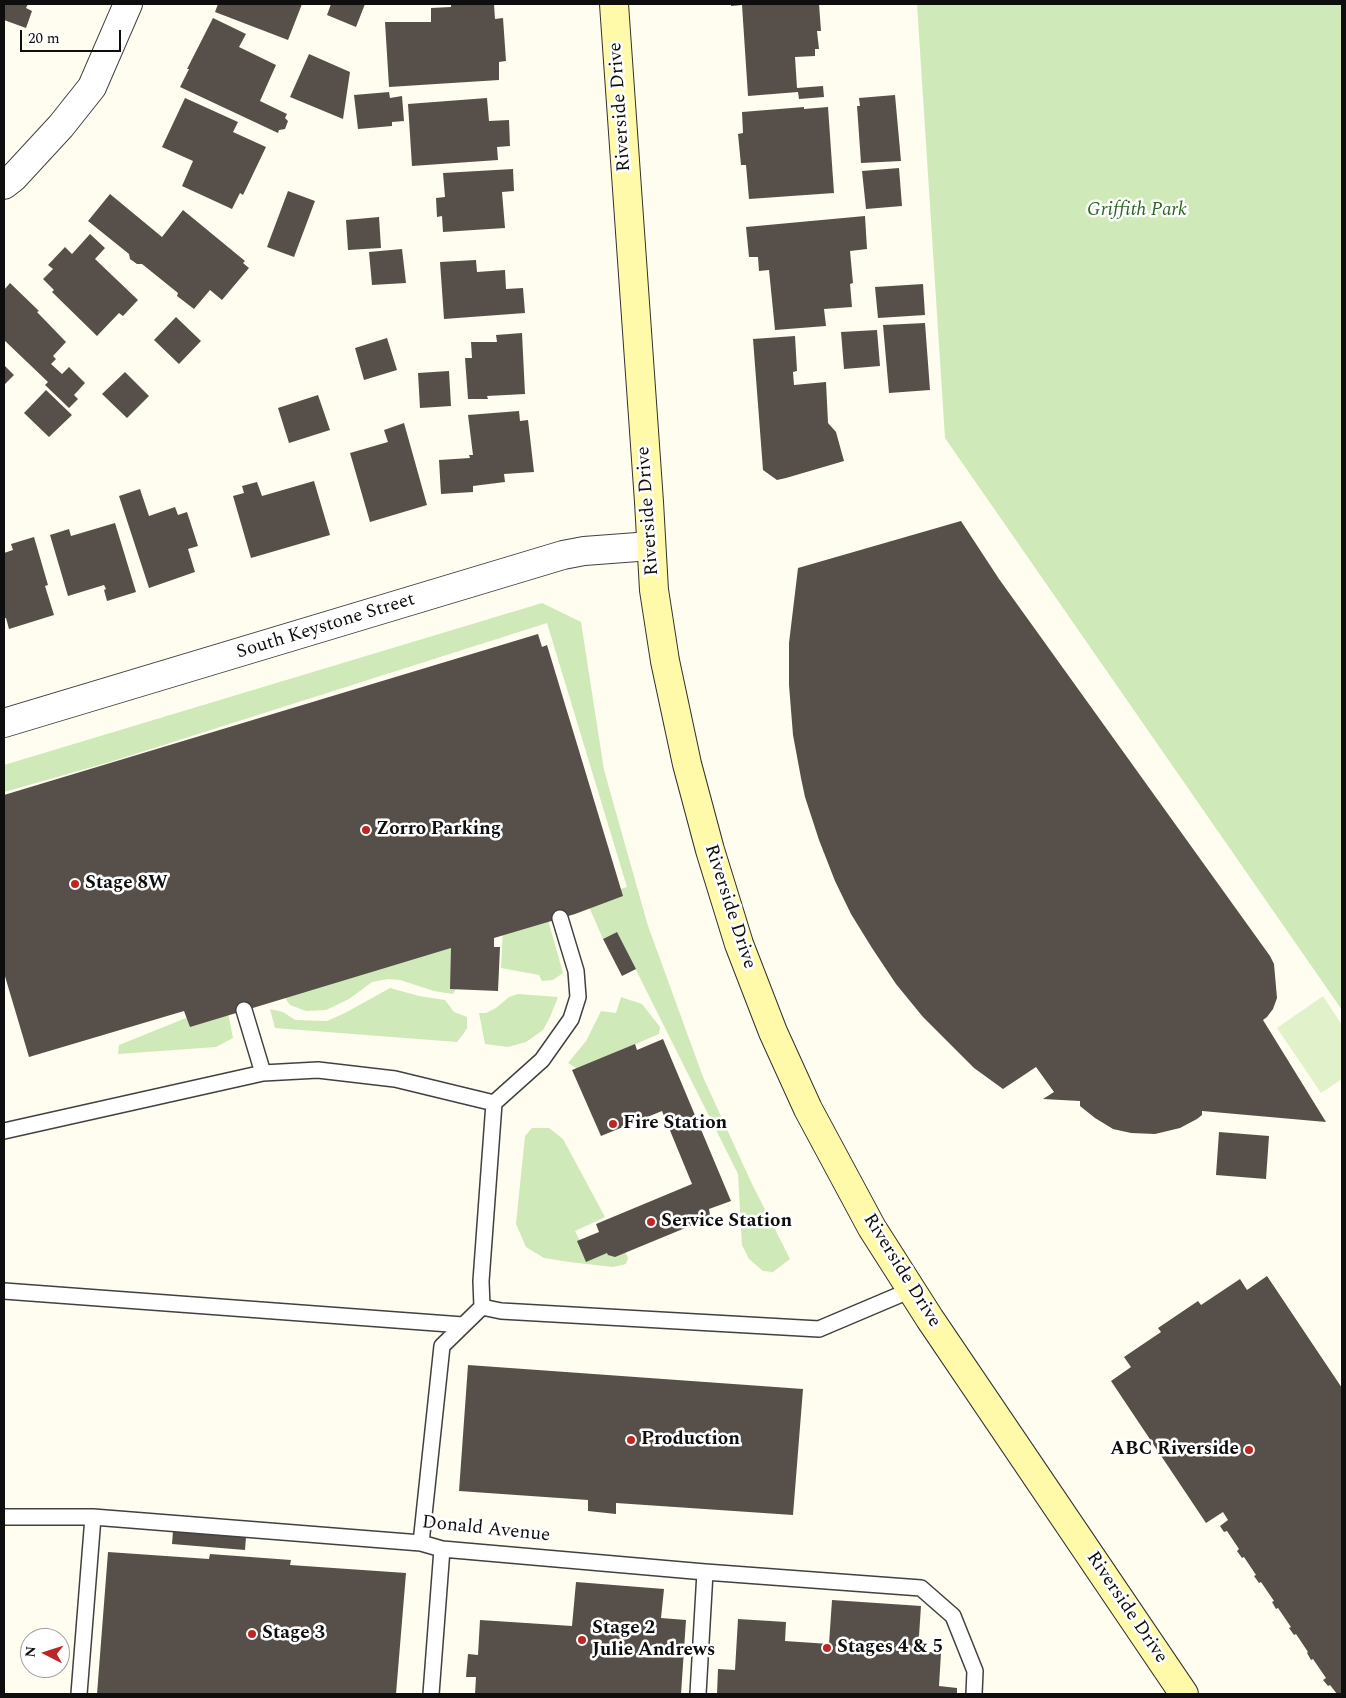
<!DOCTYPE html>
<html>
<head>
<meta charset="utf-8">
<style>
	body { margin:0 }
	#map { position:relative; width:1346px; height:1698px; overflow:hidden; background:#fffdef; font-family:Spectral,serif }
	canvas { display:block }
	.frame { position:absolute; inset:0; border:5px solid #0e0e0e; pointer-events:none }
	.north { position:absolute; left:20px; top:1628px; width:50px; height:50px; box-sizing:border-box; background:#fff; border:1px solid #9f9f9f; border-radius:50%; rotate:275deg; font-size:14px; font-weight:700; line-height:20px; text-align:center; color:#0e0e0e }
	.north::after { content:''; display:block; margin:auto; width:18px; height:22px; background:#be2625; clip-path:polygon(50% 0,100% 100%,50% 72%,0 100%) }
	.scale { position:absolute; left:20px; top:30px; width:101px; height:22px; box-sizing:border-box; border:2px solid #0e0e0e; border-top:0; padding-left:6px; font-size:15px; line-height:18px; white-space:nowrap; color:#0e0e0e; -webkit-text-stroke:4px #fff; paint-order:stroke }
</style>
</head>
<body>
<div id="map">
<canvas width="1346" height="1698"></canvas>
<div class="frame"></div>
<div class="north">N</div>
<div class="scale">20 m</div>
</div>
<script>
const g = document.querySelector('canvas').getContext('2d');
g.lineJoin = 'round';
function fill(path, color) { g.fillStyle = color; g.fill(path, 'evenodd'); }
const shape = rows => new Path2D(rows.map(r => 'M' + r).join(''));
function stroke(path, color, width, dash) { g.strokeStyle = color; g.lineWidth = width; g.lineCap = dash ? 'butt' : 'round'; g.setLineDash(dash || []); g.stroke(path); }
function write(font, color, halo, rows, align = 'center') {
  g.font = font + ' Spectral,serif'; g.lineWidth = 5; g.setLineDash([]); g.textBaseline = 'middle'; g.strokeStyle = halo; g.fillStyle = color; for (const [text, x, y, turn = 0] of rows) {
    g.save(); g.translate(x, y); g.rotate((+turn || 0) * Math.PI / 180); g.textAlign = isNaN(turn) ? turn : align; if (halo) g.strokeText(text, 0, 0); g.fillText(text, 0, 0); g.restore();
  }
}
fill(shape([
	[917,4,1342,4,1342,1010,945,438],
	[542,603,581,622,604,770,648,926,703,1077,752,1184,790,1259,773,1272,763,1271,749,1259,742,1245,738,1174,617,932,603,939,586,900,627,887,547,623,110,762,4,792,4,765],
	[546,913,563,973,553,980,542,981,539,975,501,968,503,929],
	[462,943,459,984,453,994,434,991,400,980,388,979,372,982,349,999,326,1010,306,1011,290,1005,281,992],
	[390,988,419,996,445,1000,454,1012,467,1017,467,1028,464,1033,457,1042,275,1028,270,1009,283,1012,295,1020,327,1021,345,1013],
	[518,994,558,997,550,1017,543,1030,526,1042,508,1047,485,1044,479,1013,486,1013,496,1008,509,997],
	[621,997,642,1004,660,1027,659,1034,578,1069,568,1063,586,1041,601,1011,616,1013],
	[227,1008,233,1038,216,1047,118,1054,119,1045,186,1018],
	[532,1128,549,1128,563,1139,605,1217,575,1231,587,1254,624,1249,628,1258,626,1264,613,1267,569,1262,544,1258,526,1247,516,1224,525,1136]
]), '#cfe9b8');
fill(shape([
	[1323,996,1342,1025,1342,1079,1321,1093,1277,1028]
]), '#e1f1ca');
fill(shape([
	[4,4,28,4,26,8,32,11,26,28,4,20],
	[218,4,302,4,288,40,215,12],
	[331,4,365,4,356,27,327,15],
	[451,4,494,4,495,19,503,18,506,61,499,62,499,80,389,87,385,22,431,22,431,8,451,7],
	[731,4,819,4,821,31,817,31,819,49,815,49,815,56,795,57,797,88,823,86,824,97,799,99,798,92,748,96,742,5,731,6],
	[213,18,246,34,239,47,276,65,260,101,287,114,285,118,288,121,285,129,279,130,278,133,180,87,189,69,187,69],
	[309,54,350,72,343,119,290,97],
	[389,92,390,98,402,96,404,121,392,122,392,126,358,129,354,95],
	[895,95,901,161,861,163,857,106,860,106,859,98],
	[185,98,238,122,233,132,266,147,243,195,240,193,232,209,182,186,193,161,162,147],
	[487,98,489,121,509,120,510,146,497,147,498,160,412,166,408,104],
	[804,107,804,109,828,107,834,193,749,199,746,165,741,165,738,134,743,133,742,112],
	[899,168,902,206,866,209,862,171],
	[513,169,514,191,502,192,505,228,443,232,442,216,437,217,436,198,445,197,443,173],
	[288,191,315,201,294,257,267,247],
	[110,194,162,237,183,210,245,261,243,263,249,268,222,300,210,290,194,309,177,296,178,293,142,264,137,264,130,259,129,254,88,221],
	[865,216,867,249,850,251,853,283,850,284,852,307,824,309,826,326,775,330,769,270,759,271,758,257,749,257,746,227],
	[379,217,381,248,348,250,346,220],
	[90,234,105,248,95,259,138,300,123,316,119,313,97,336,52,292,54,290,43,279,53,269,48,265,65,247,72,254],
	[402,249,406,283,372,285,369,252],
	[476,260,477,272,505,270,506,289,523,288,525,313,444,319,440,262],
	[10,283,39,311,37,312,66,342,53,356,56,359,51,364,62,374,69,367,85,383,74,395,78,399,69,408,45,385,48,382,4,340,4,290],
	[923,284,925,315,878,318,875,287],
	[176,317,201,341,179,364,154,340],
	[925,323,930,390,889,393,883,325],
	[877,330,880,366,844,369,841,332],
	[522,333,525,394,487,396,488,399,468,399,465,358,472,358,471,342,497,342,496,335],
	[795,336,797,371,793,372,794,385,826,382,828,423,836,432,844,461,786,478,777,480,763,470,753,339],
	[387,338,397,370,364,380,355,348],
	[4,365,14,375,4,385],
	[449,371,451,406,420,408,418,373],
	[125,372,149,396,127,418,102,394],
	[46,390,72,415,49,437,24,413],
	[318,395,330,430,289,443,278,408],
	[519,411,520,421,528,420,534,472,504,474,505,482,473,486,473,492,441,494,439,460,470,458,469,455,473,455,468,415],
	[404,423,427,505,370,522,350,453,388,442,384,430],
	[314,481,330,535,251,558,233,496,244,493,242,486,257,482,262,496],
	[140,489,149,516,175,507,178,515,187,512,198,546,188,549,195,572,149,588,119,496],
	[961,521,999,579,1270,956,1274,964,1277,998,1273,1009,1267,1017,1263,1020,1326,1122,1202,1111,1202,1115,1197,1119,1180,1128,1155,1134,1131,1133,1113,1129,1095,1118,1080,1106,1080,1101,1043,1099,1054,1092,1036,1067,1003,1089,974,1068,923,1017,896,984,872,948,851,914,835,881,819,840,805,797,801,778,793,735,789,685,789,643,798,568],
	[115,523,136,592,107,601,104,590,106,589,104,585,68,596,50,535,69,529,71,536],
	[34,537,48,585,45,586,54,615,9,629,6,618,4,618,4,553,13,550,11,544],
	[538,634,542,647,547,645,623,896,575,914,494,938,494,947,500,947,498,991,450,989,451,948,190,1027,184,1011,29,1057,4,973,4,795],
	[617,932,636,969,622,976,603,939],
	[663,1039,731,1201,709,1209,710,1215,707,1219,615,1257,608,1255,607,1253,586,1262,577,1241,599,1232,596,1224,692,1184,662,1111,601,1136,572,1070,635,1044,637,1050],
	[1219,1132,1269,1136,1266,1179,1216,1175],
	[1267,1276,1342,1388,1342,1694,1337,1694,1330,1685,1328,1686,1323,1680,1326,1678,1313,1659,1311,1660,1307,1653,1308,1652,1296,1634,1294,1635,1289,1628,1291,1627,1278,1608,1276,1609,1272,1602,1274,1601,1261,1582,1259,1583,1254,1576,1256,1575,1244,1557,1242,1558,1237,1551,1239,1549,1227,1531,1224,1532,1220,1526,1228,1520,1223,1512,1206,1523,1111,1381,1131,1367,1124,1357,1161,1332,1158,1328,1198,1301,1201,1305,1240,1279,1247,1290],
	[468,1365,803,1389,793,1515,616,1503,616,1514,588,1511,588,1500,459,1491],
	[173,1531,246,1537,245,1550,172,1544],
	[108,1552,209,1559,210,1554,291,1560,290,1565,406,1573,396,1694,97,1694],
	[576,1582,664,1589,661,1618,686,1620,681,1694,475,1694,476,1677,466,1677,468,1654,478,1655,480,1620,572,1626],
	[832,1600,921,1606,918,1651,941,1653,939,1686,957,1688,957,1694,717,1694,718,1669,735,1670,738,1619,786,1622,785,1641,829,1644]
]), '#57504a');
const service = shape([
	[560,918,576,971,578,997,571,1019,542,1060,494,1103,481,1281,482,1307,501,1311,819,1329,911,1290],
	[244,1010,263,1073],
	[4,1131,263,1073,318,1070,395,1079,494,1103],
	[4,1291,463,1325],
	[4,1517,93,1517,421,1543,442,1549,705,1572,921,1588,953,1616,975,1671,974,1694],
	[421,1543,442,1346,482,1307],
	[79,1694,93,1517],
	[431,1694,442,1549],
	[698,1694,705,1572]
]);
const minor = shape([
	[4,185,13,178,61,126,92,87,128,4],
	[4,723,563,555,584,551,651,546]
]);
const secondary = shape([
	[614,4,649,502,654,590,665,661,687,764,710,850,739,944,773,1032,808,1109,872,1228,930,1319,1184,1694]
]);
stroke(service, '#414141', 18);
stroke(minor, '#414141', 30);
stroke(secondary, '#303030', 30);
stroke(service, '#fff', 15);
stroke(minor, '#fff', 28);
stroke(secondary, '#fffaaa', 28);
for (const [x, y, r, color] of [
	[366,830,5,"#be2625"],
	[75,884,5,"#be2625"],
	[613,1124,5,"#be2625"],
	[651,1222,5,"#be2625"],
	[631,1440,5,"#be2625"],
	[1249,1450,5,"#be2625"],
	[252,1634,5,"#be2625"],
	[582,1640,5,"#be2625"],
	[827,1648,5,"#be2625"]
]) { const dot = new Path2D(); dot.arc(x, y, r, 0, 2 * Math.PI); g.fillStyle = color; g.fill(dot); stroke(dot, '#fff', 2); }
write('19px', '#0e0e0e', '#fff', [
	["Riverside Drive",621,107,-94],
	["Riverside Drive",649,511,-94],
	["South Keystone Street",326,627,-17],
	["Riverside Drive",729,907,72],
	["Riverside Drive",901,1271,58],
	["Donald Avenue",486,1530,6],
	["Riverside Drive",1126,1608,56]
]);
write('italic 19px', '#29661e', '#fff', [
	["Griffith Park",1137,211]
]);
write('bold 19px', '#0e0e0e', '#fff', [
	["Zorro Parking",376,830],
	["Stage 8W",85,884],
	["Fire Station",623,1124],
	["Service Station",661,1222],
	["Production",641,1440],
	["ABC Riverside",1239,1450,"right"],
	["Stage 2",592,1629],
	["Julie Andrews",592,1651],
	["Stage 3",262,1634],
	["Stages 4 & 5",837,1648]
], 'left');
</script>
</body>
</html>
